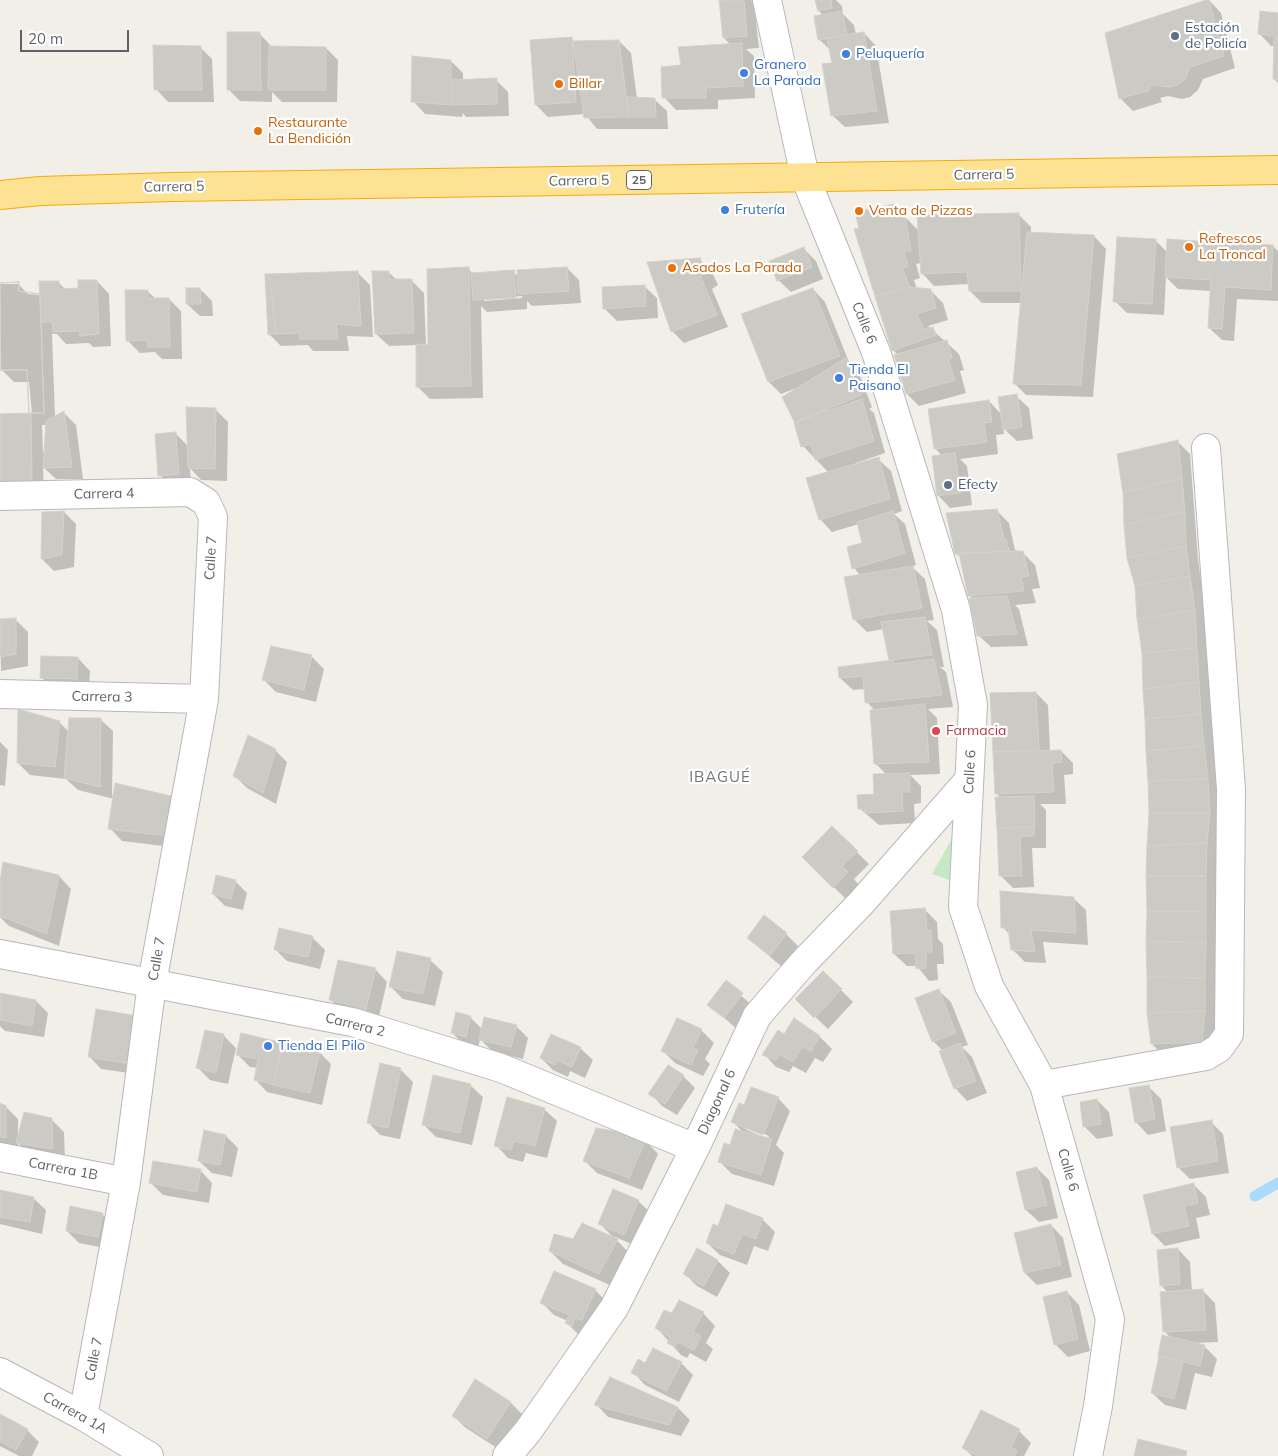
<!DOCTYPE html>
<html>
<head>
<meta charset="utf-8">
<style>
	body { margin:0 }
	#map { position:relative; width:1278px; height:1456px; overflow:hidden; background:#f1efe8; font-family:Mulish,sans-serif }
	canvas { display:block }
	.scale { position:absolute; left:20px; top:30px; width:109px; height:22px; box-sizing:border-box; border:2px solid #5f6368; border-top:0; padding-left:6px; font-size:15px; line-height:18px; white-space:nowrap; color:#5f6368; -webkit-text-stroke:4px #fff; paint-order:stroke }
</style>
</head>
<body>
<div id="map">
<canvas width="1278" height="1456"></canvas>
<div class="scale">20 m</div>
</div>
<script>
const g = document.querySelector('canvas').getContext('2d');
g.lineJoin = 'round';
function fill(path, color) { g.fillStyle = color; g.fill(path, 'evenodd'); }
const shape = rows => new Path2D(rows.map(r => 'M' + r).join(''));
function stroke(path, color, width, dash) { g.strokeStyle = color; g.lineWidth = width; g.lineCap = dash ? 'butt' : 'round'; g.setLineDash(dash || []); g.stroke(path); }
function write(font, color, halo, rows, align = 'center') {
  g.font = font + ' Mulish,sans-serif'; g.lineWidth = 4.5; g.setLineDash([]); g.textBaseline = 'middle'; g.strokeStyle = halo; g.fillStyle = color; for (const [text, x, y, turn = 0] of rows) {
    g.save(); g.translate(x, y); g.rotate((+turn || 0) * Math.PI / 180); g.textAlign = isNaN(turn) ? turn : align; if (halo) g.strokeText(text, 0, 0); g.fillText(text, 0, 0); g.restore();
  }
}
fill(shape([
	[964,817,970,887,932,874]
]), '#c5e8c5');
fill(shape([
	[720,0,751,0,754,4,759,48,746,49,754,56,755,98,718,100,718,109,676,110,664,97,682,66,731,45,724,38],
	[816,0,836,0,842,6,843,14,854,25,856,35,864,33,876,46,889,123,845,127,832,115,833,64,831,51,819,39,824,16,819,11],
	[1209,0,1221,13,1235,68,1203,79,1198,90,1190,97,1182,99,1168,96,1160,98,1162,102,1133,111,1120,98],
	[1278,14,1278,83,1274,79,1275,46,1271,46,1259,33],
	[259,33,272,47,326,48,338,60,337,102,282,102,272,92,272,102,240,101,228,89],
	[571,38,575,42,619,41,631,53,637,99,654,99,667,111,668,129,597,129,585,114,548,117,536,105],
	[200,47,212,59,214,102,168,102,156,89],
	[451,61,463,73,463,81,496,80,508,92,509,116,466,117,463,113,462,117,425,114,413,101],
	[894,206,919,231,1019,215,1031,227,1031,233,1094,236,1106,249,1093,397,1026,395,1014,383,1021,303,982,303,970,291,969,284,934,286,922,273,921,263,916,264,920,278,914,280,917,289,931,291,943,303,948,320,928,326,959,354,964,370,960,371,966,393,919,406,907,394,898,355,893,350,860,229],
	[1155,240,1167,252,1210,243,1214,246,1273,246,1278,251,1278,301,1237,299,1234,341,1222,340,1209,328,1211,291,1178,289,1166,277,1164,315,1127,313,1115,301],
	[803,248,816,261,823,279,791,292,778,280],
	[700,260,712,272,718,285,712,289,728,327,684,343,672,331],
	[567,268,579,280,581,303,532,306,527,301,527,309,487,312,481,306,483,398,430,399,417,386,417,345,389,346,376,334,388,272,397,280,411,280,424,293,426,346,429,346,468,269,474,274,513,272,519,277],
	[522,296,522,298,484,301,484,298],
	[357,272,370,285,373,337,347,336,349,351,313,351,308,345,281,346,269,334],
	[97,281,109,294,111,346,93,347,89,343,66,344,57,334,52,334,55,418,64,413,76,425,83,479,56,479,43,467,44,493,7,495,0,415,32,414,29,382,14,382,1,369,0,284,18,284,28,294,41,295,58,282,66,290,79,290],
	[42,425,47,425,45,452,43,452],
	[644,286,657,298,658,318,617,321,604,308],
	[200,289,212,301,213,316,200,316,187,304],
	[813,289,825,302,849,362,858,371,872,407,869,409,874,413,885,453,856,463,857,465,878,459,891,471,902,511,894,514,905,524,916,565,912,567,925,579,934,620,927,621,937,630,944,667,940,667,946,672,953,707,928,709,937,718,940,774,910,775,921,786,921,803,914,804,915,823,879,825,859,808,875,795,887,775,875,763,875,711,867,702,865,689,853,690,840,678,891,661,883,629,867,632,854,619,861,576,854,568,864,544,859,524,832,532,820,519,829,473,803,446,794,389,781,394,769,382],
	[147,291,156,299,169,299,181,311,182,359,162,359,155,352,140,353,127,340],
	[1016,396,1029,408,1033,439,1017,441,1003,428,1004,434,996,435,998,454,960,459,967,466,972,505,950,508,938,495,942,456,935,448,989,401,1002,415],
	[215,409,228,422,227,481,201,480,190,468,191,486,172,487,160,475,176,434,188,446],
	[1178,442,1190,454,1198,559,1207,623,1221,826,1219,856,1214,1054,1164,1056,1152,1044],
	[997,511,1009,523,1015,550,1022,552,1035,565,1040,588,1032,589,1036,603,1015,605,1019,609,1028,646,991,647,978,635,973,599,969,595,961,558,956,553],
	[64,512,76,524,74,567,54,571,42,559],
	[16,620,28,632,28,666,1,671,0,621],
	[312,657,324,669,316,702,276,692,264,680],
	[78,658,90,671,89,690,54,690,42,678],
	[1036,693,1048,705,1050,751,1061,751,1073,763,1073,774,1064,775,1066,804,1040,804,1046,810,1046,848,1032,848,1034,887,1013,888,1000,875,1001,798,996,793,991,694],
	[100,719,113,731,112,797,116,785,180,848,122,841,110,828,114,799,78,790,66,779,30,775,18,763,60,723,69,732],
	[0,742,8,750,5,786,0,785],
	[275,750,287,762,276,804,247,788,235,776],
	[832,828,869,864,854,879,859,885,846,899,803,857],
	[59,876,71,889,59,946,9,926,0,917,0,889],
	[235,881,247,893,243,910,225,906,213,894],
	[1073,898,1086,910,1088,945,1043,942,1046,963,1025,962,1012,949,1010,935,1003,927],
	[925,910,937,922,938,939,943,944,944,964,937,964,938,980,929,981,917,966,907,966,894,954],
	[786,934,798,946,782,967,748,938],
	[312,937,325,950,320,969,287,961,275,949],
	[430,960,443,972,435,1006,403,999,391,987],
	[375,969,387,982,377,1025,342,1012,330,999],
	[823,972,853,1002,828,1029,809,1011],
	[726,982,754,1007,737,1029,708,1004],
	[938,990,951,1002,968,1045,962,1047,972,1057,987,1093,967,1101,955,1088,943,1051,933,1041],
	[0,995,36,1001,48,1013,44,1037,5,1031,0,1026],
	[138,1017,143,1075,101,1069,89,1056],
	[470,1017,483,1030,516,1026,528,1038,523,1059,493,1052,480,1039,478,1048,465,1045,452,1033],
	[795,1020,820,1037,832,1049,823,1062,815,1058,806,1073,793,1066,789,1072,776,1067,764,1054,784,1035],
	[701,1030,714,1043,705,1059,710,1064,703,1076,675,1063,663,1051],
	[242,1035,319,1052,331,1064,322,1105,267,1092,255,1079,258,1068,250,1067,237,1054],
	[224,1036,236,1048,228,1084,210,1080,198,1068],
	[580,1048,593,1060,585,1078,570,1071,568,1077,553,1070,541,1058],
	[401,1070,413,1082,400,1139,380,1135,368,1122],
	[683,1076,695,1088,677,1115,662,1106,650,1093],
	[470,1085,483,1097,472,1145,436,1137,423,1124],
	[1148,1086,1161,1099,1166,1131,1148,1135,1136,1122],
	[778,1098,790,1111,776,1145,784,1153,774,1186,732,1174,720,1162,743,1132,732,1121,744,1107],
	[745,1126,769,1136,768,1139,745,1129],
	[1097,1100,1109,1112,1113,1136,1097,1139,1085,1127],
	[0,1105,6,1107,18,1119,18,1137,51,1119,64,1132,65,1160,30,1155,18,1143,18,1149,0,1147],
	[544,1109,557,1121,547,1158,526,1153,523,1162,508,1158,496,1145],
	[1211,1122,1223,1134,1229,1173,1190,1179,1178,1167],
	[226,1136,238,1148,232,1177,212,1173,199,1161],
	[646,1141,658,1154,642,1190,597,1173,585,1161],
	[1037,1168,1049,1180,1058,1218,1039,1222,1026,1210,1017,1173],
	[200,1170,212,1183,209,1203,163,1195,151,1183],
	[1194,1185,1206,1197,1210,1215,1196,1218,1200,1238,1165,1246,1153,1234],
	[0,1192,33,1198,46,1210,42,1234,0,1224],
	[638,1201,651,1213,636,1246,613,1236,629,1253,612,1286,563,1264,550,1251,574,1241,615,1239,599,1223],
	[726,1206,763,1220,775,1232,768,1251,754,1246,747,1265,720,1255,707,1243,719,1227],
	[102,1214,115,1226,110,1249,79,1243,67,1231],
	[1051,1225,1063,1238,1072,1277,1037,1285,1025,1273],
	[1178,1249,1190,1262,1192,1291,1202,1290,1215,1303,1218,1342,1194,1343,1204,1346,1217,1359,1212,1377,1195,1373,1186,1410,1165,1405,1152,1393,1171,1338,1165,1332,1168,1293,1161,1285],
	[718,1261,730,1273,717,1297,697,1286,685,1274],
	[595,1290,607,1302,579,1335,567,1323,568,1321,554,1315,542,1303],
	[1067,1292,1079,1305,1090,1351,1068,1357,1055,1344],
	[703,1313,715,1326,706,1343,713,1349,706,1362,690,1353,687,1358,681,1355,656,1327,672,1315],
	[681,1363,693,1375,679,1402,645,1385,633,1372,646,1365],
	[476,1381,511,1403,523,1415,500,1450,466,1428,453,1416],
	[596,1404,678,1408,690,1420,681,1436,608,1417],
	[0,1416,27,1430,39,1442,32,1456,19,1456,0,1446],
	[1019,1431,1031,1443,1024,1456,972,1456,964,1448]
]), '#0003');
stroke(shape([
	[1255,1196,1278,1183]
]), '#aadaff', 11);
const building = shape([
	[719,0,744,0,747,36,723,38,719,0],
	[815,0,831,0,832,8,818,11,815,0],
	[1206,0,1209,0,1224,56,1190,67,1186,78,1177,85,1169,87,1155,85,1149,86,1150,90,1119,99,1105,33,1206,0],
	[842,11,847,35,818,40,814,16,842,11],
	[1260,11,1278,13,1278,80,1273,79,1274,36,1258,34,1260,11],
	[227,32,260,32,261,90,227,90,227,32],
	[864,32,877,111,831,116,822,64,832,63,827,38,864,32],
	[572,37,576,102,535,105,530,40,572,37],
	[619,40,629,117,584,118,573,41,619,40],
	[742,43,743,86,706,88,706,98,662,98,661,67,681,65,678,47,742,43],
	[153,45,201,46,202,90,154,90,153,45],
	[269,46,326,47,326,90,268,90,269,46],
	[412,56,451,60,451,105,411,102,412,56],
	[497,78,497,104,453,105,452,80,497,78],
	[627,97,655,98,656,117,629,117,627,97],
	[894,204,897,215,905,215,911,251,904,252,908,266,902,268,910,287,875,296,854,229,859,228,855,212,894,204],
	[1019,213,1021,291,969,291,967,272,921,274,917,215,1019,213],
	[1027,232,1094,235,1081,385,1013,384,1027,232],
	[1117,237,1156,239,1152,304,1113,302,1117,237],
	[1167,239,1211,242,1209,280,1165,277,1167,239],
	[1213,242,1273,245,1271,290,1225,287,1222,329,1208,328,1213,242],
	[804,247,812,267,777,281,769,261,804,247],
	[700,258,706,273,700,276,717,315,671,332,647,262,700,258],
	[469,267,471,386,416,387,416,344,428,345,427,269,469,267],
	[567,267,569,291,518,294,517,270,567,267],
	[514,270,516,298,473,300,471,273,514,270],
	[358,271,361,326,336,324,338,339,300,339,299,333,276,334,269,274,358,271],
	[372,271,389,271,389,279,412,279,414,333,375,334,372,271],
	[265,274,269,274,276,334,268,335,265,274],
	[78,280,97,280,99,334,80,336,80,331,53,332,52,322,41,322,39,281,59,281,59,289,78,288,78,280],
	[19,282,18,291,40,294,44,413,29,413,27,370,0,370,0,283,19,282],
	[19,282,18,291,40,294,44,413,29,413,27,370,0,370,0,283,19,282],
	[645,285,646,306,603,309,602,287,645,285],
	[910,287,931,289,936,308,917,314,923,329,933,327,936,335,892,351,875,296,910,287],
	[186,288,200,288,201,304,186,304,186,288],
	[813,288,840,356,768,382,741,314,813,288],
	[125,290,148,290,148,298,169,298,170,347,148,347,148,340,126,341,125,290],
	[947,340,952,358,948,359,955,380,906,394,894,355,947,340],
	[846,358,861,395,795,423,782,397,846,358],
	[1017,394,1022,427,1003,430,998,397,1017,394],
	[862,399,874,441,815,460,811,444,801,447,794,423,827,409,828,411,862,399],
	[989,400,992,422,984,423,987,442,934,449,928,409,989,400],
	[186,407,216,408,215,469,188,468,186,407],
	[64,411,72,467,43,468,46,421,64,411],
	[31,413,32,481,0,483,0,414,31,413],
	[176,432,179,474,158,476,155,434,176,432],
	[1178,440,1182,478,1123,493,1117,454,1178,440],
	[955,453,960,493,937,496,932,456,955,453],
	[879,457,890,499,819,520,806,478,879,457],
	[1182,478,1185,512,1124,525,1123,493,1182,478],
	[997,509,1004,539,1006,539,1009,551,955,554,946,513,997,509],
	[64,511,62,555,41,559,42,512,64,511],
	[893,511,905,553,852,569,847,547,862,543,857,522,893,511],
	[1185,512,1186,546,1127,558,1124,525,1185,512],
	[1186,546,1190,576,1135,586,1127,558,1186,546],
	[1023,551,1029,576,1021,577,1024,591,968,596,959,553,1023,551],
	[913,566,922,608,853,620,844,577,913,566],
	[1190,576,1195,610,1137,619,1135,586,1190,576],
	[1007,596,1017,634,977,636,969,598,1007,596],
	[1195,610,1197,648,1142,653,1137,619,1195,610],
	[925,617,932,655,889,660,881,622,925,617],
	[16,618,16,654,0,657,0,619,16,618],
	[271,646,312,655,304,690,262,680,271,646],
	[1197,648,1199,682,1143,689,1142,653,1197,648],
	[41,656,78,657,77,679,40,678,41,656],
	[934,659,942,695,865,703,863,676,839,678,838,667,893,660,893,664,934,659],
	[1199,682,1201,714,1145,719,1143,689,1199,682],
	[1036,692,1039,750,993,752,990,693,1036,692],
	[925,704,929,762,874,764,870,710,925,704],
	[18,709,60,721,55,767,17,763,18,709],
	[1201,714,1204,746,1146,751,1145,719,1201,714],
	[69,718,101,718,100,787,64,778,69,718],
	[248,735,276,749,263,793,233,776,248,735],
	[1204,746,1208,779,1148,781,1146,751,1204,746],
	[1061,750,1062,762,1052,763,1054,792,995,794,993,752,1061,750],
	[909,773,910,792,902,792,903,811,865,813,864,809,858,809,857,795,874,794,873,774,909,773],
	[1208,779,1210,813,1149,813,1148,781,1208,779],
	[115,783,175,797,167,836,108,829,115,783],
	[1034,796,1035,827,997,828,995,797,1034,796],
	[1149,813,1210,813,1207,843,1147,846,1149,813],
	[832,826,858,851,842,866,848,872,833,888,802,857,832,826],
	[1034,827,1034,836,1020,836,1022,876,999,876,997,828,1034,827],
	[1207,843,1206,876,1146,876,1147,846,1207,843],
	[3,862,59,875,47,934,0,916,0,881,3,862],
	[216,875,236,880,231,899,212,894,216,875],
	[1146,876,1206,876,1206,912,1147,911,1146,876],
	[1000,891,1074,897,1076,933,1031,930,1035,952,1011,950,1008,928,1001,928,1000,891],
	[925,908,927,931,931,930,932,952,926,952,926,968,916,969,915,953,893,954,890,911,925,908],
	[1147,911,1206,912,1206,943,1146,941,1147,911],
	[764,915,787,933,770,956,747,938,764,915],
	[279,928,313,936,308,957,274,950,279,928],
	[1146,941,1206,943,1205,978,1147,977,1146,941],
	[397,951,431,958,423,994,389,987,397,951],
	[338,960,376,968,365,1013,346,1009,347,1004,329,1000,338,960],
	[823,971,842,989,814,1018,795,999,823,971],
	[1147,977,1205,978,1205,1011,1147,1013,1147,977],
	[726,980,743,993,724,1018,707,1005,726,980],
	[939,989,956,1033,932,1042,915,998,939,989],
	[0,993,36,1000,32,1026,0,1020,0,993],
	[96,1009,138,1016,131,1064,88,1057,96,1009],
	[1205,1011,1202,1042,1151,1044,1147,1013,1205,1011],
	[456,1012,471,1016,466,1037,451,1033,456,1012],
	[484,1017,517,1025,511,1047,479,1040,484,1017],
	[677,1018,702,1029,693,1048,698,1050,691,1065,661,1051,677,1018],
	[794,1018,820,1036,811,1051,802,1047,793,1062,780,1055,776,1060,762,1055,778,1030,784,1034,794,1018],
	[205,1030,224,1034,216,1073,196,1068,205,1030],
	[241,1033,283,1043,273,1084,254,1080,258,1059,236,1055,241,1033],
	[551,1034,581,1047,572,1067,557,1060,555,1065,540,1058,551,1034],
	[283,1043,320,1051,310,1093,273,1085,283,1043],
	[960,1043,976,1081,954,1089,939,1051,960,1043],
	[380,1063,401,1068,388,1128,367,1123,380,1063],
	[668,1065,684,1075,665,1104,648,1094,668,1065],
	[433,1075,471,1084,460,1133,422,1125,433,1075],
	[1149,1085,1155,1119,1135,1123,1129,1088,1149,1085],
	[751,1087,779,1097,763,1135,731,1122,739,1103,744,1105,751,1087],
	[507,1097,545,1108,535,1146,514,1141,511,1150,494,1146,507,1097],
	[1097,1099,1101,1124,1083,1127,1080,1102,1097,1099],
	[0,1103,6,1106,6,1138,0,1137,0,1103],
	[24,1112,52,1118,53,1149,16,1143,24,1112],
	[1212,1120,1218,1161,1177,1168,1170,1127,1212,1120],
	[596,1128,620,1132,646,1140,629,1178,583,1161,596,1128],
	[735,1129,772,1139,761,1175,718,1162,724,1143,730,1145,735,1129],
	[204,1130,226,1135,220,1165,198,1161,204,1130],
	[153,1161,201,1169,197,1192,149,1183,153,1161],
	[1037,1167,1047,1205,1025,1210,1016,1172,1037,1167],
	[1194,1183,1198,1203,1184,1206,1189,1226,1152,1234,1143,1195,1194,1183],
	[613,1189,639,1200,624,1235,598,1224,613,1189],
	[0,1190,34,1197,30,1222,0,1217,0,1190],
	[726,1204,763,1218,756,1239,742,1234,734,1254,706,1243,713,1224,718,1226,726,1204],
	[70,1206,103,1213,98,1237,66,1231,70,1206],
	[582,1223,618,1239,599,1274,549,1251,554,1234,573,1239,582,1223],
	[1051,1224,1061,1265,1024,1273,1014,1233,1051,1224],
	[697,1248,718,1260,704,1286,683,1274,697,1248],
	[1178,1248,1180,1284,1160,1286,1157,1250,1178,1248],
	[554,1271,596,1289,582,1320,575,1318,572,1326,565,1323,569,1315,540,1303,554,1271],
	[1203,1289,1206,1330,1163,1332,1160,1292,1203,1289],
	[1067,1291,1078,1339,1054,1345,1043,1297,1067,1291],
	[679,1300,704,1312,693,1332,701,1336,694,1350,678,1342,675,1347,667,1343,670,1337,655,1328,664,1310,672,1313,679,1300],
	[1162,1335,1205,1345,1200,1366,1158,1356,1162,1335],
	[653,1348,682,1362,666,1391,631,1373,638,1359,645,1363,653,1348],
	[1159,1356,1183,1362,1174,1399,1151,1393,1159,1356],
	[610,1377,678,1407,669,1425,594,1405,610,1377],
	[475,1379,511,1402,487,1439,452,1416,475,1379],
	[981,1410,1020,1429,1011,1447,1017,1450,1015,1456,978,1456,962,1448,981,1410],
	[0,1414,28,1429,16,1450,0,1441,0,1414],
	[1138,1439,1187,1451,1186,1456,1134,1456,1138,1439]
]);
fill(building, '#cccac5');
stroke(building, '#d6d1c6', 1);
const street = shape([
	[805,177,876,352,956,610,973,705,963,907,989,986,1044,1085,1110,1319,1098,1406,1088,1456],
	[0,496,190,492,206,502,213,517,204,699,152,983,126,1182,83,1416],
	[0,694,204,699],
	[0,954,352,1022,501,1068,695,1148],
	[1044,1085,1206,1056,1219,1048,1229,1034,1231,789,1206,448],
	[0,1157,126,1182],
	[0,1372,83,1416,149,1456],
	[507,1456,528,1431,614,1308,695,1148,757,1016,803,963,862,902,969,780]
]);
const secondary = shape([
	[767,0,805,177]
]);
const highway = shape([
	[0,195,40,191,172,187,1278,170]
]);
stroke(street, '#b5b8bc', 30);
stroke(secondary, '#b6babf', 30);
stroke(highway, '#f9ab00', 30);
stroke(street, '#fff', 28);
stroke(secondary, '#fff', 28);
stroke(highway, '#fde293', 28);
for (const [x, y, r, color] of [
	[1175,36,5,"#5c6f8a"],
	[846,54,5,"#3f7fe0"],
	[744,73,5,"#3f7fe0"],
	[559,84,5,"#e8710a"],
	[258,131,5,"#e8710a"],
	[725,210,5,"#3f7fe0"],
	[859,211,5,"#e8710a"],
	[1189,247,5,"#e8710a"],
	[672,268,5,"#e8710a"],
	[839,378,5,"#3f7fe0"],
	[948,485,5,"#5c6f8a"],
	[936,731,5,"#e0444e"],
	[268,1046,5,"#3f7fe0"]
]) { const dot = new Path2D(); dot.arc(x, y, r, 0, 2 * Math.PI); g.fillStyle = color; g.fill(dot); stroke(dot, '#fff', 2); }
for (const [x, y, w] of [
	[639,180,25]
]) { const box = new Path2D(); box.roundRect(x - w / 2, y - 9.5, w, 19, 4); g.fillStyle = '#fff'; g.fill(box); stroke(box, '#5f6368', 1); }
write('bold 12px', '#5f6368', null, [
	["25",639,180]
]);
write('14px', '#4e5e75', '#fff', [
	["Estación",1185,28],
	["de Policía",1185,44],
	["Efecty",958,485]
], 'left');
write('14px', '#366cbe', '#fff', [
	["Peluquería",856,54],
	["Granero",754,65],
	["La Parada",754,81],
	["Frutería",735,210],
	["Tienda El",849,370],
	["Paisano",849,386],
	["Tienda El Pilo",278,1046]
], 'left');
write('14px', '#c56008', '#fff', [
	["Billar",569,84],
	["Restaurante",268,123],
	["La Bendición",268,139],
	["Venta de Pizzas",869,211],
	["Refrescos",1199,239],
	["La Troncal",1199,255],
	["Asados La Parada",682,268]
], 'left');
write('14px', '#5f6368', '#fff', [
	["Carrera 5",984,175,-1],
	["Carrera 5",579,181,-1],
	["Carrera 5",174,187,-1],
	["Calle 6",864,323,68],
	["Carrera 4",104,494,-1],
	["Calle 7",211,558,-87],
	["Carrera 3",102,697,1],
	["Calle 6",970,772,-87],
	["Calle 7",157,959,-80],
	["Carrera 2",355,1025,14],
	["Diagonal 6",717,1102,-65],
	["Carrera 1B",63,1169,11],
	["Calle 6",1068,1170,74],
	["Calle 7",94,1359,-79],
	["Carrera 1A",75,1413,29]
]);
write('14px', '#be3a42', '#fff', [
	["Farmacia",946,731]
], 'left');
g.letterSpacing = '1px';
write('15px', '#70757a', '#fff', [
	["IBAGUÉ",720,777]
]);
g.letterSpacing = '0px';
</script>
</body>
</html>
